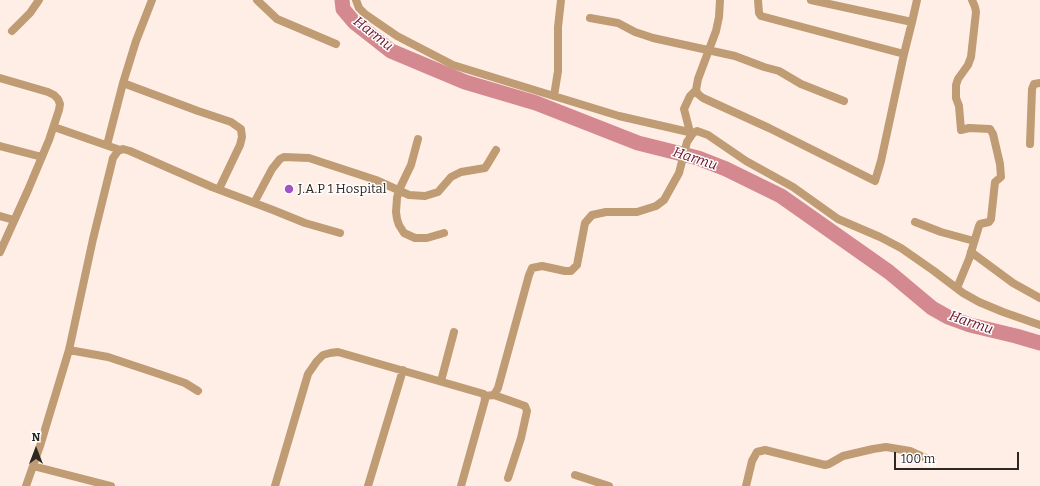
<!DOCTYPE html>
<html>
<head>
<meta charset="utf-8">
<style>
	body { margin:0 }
	#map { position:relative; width:1040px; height:486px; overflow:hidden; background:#ffeee5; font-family:Bitter,serif }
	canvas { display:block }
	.north { position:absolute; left:16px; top:430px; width:40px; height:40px; -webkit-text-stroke:3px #fff; paint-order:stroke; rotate:0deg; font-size:11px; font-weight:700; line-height:16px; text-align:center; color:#2d2724 }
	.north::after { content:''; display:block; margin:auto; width:14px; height:18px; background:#2d2724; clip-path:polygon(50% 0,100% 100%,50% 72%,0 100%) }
	.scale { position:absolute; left:894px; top:452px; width:125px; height:18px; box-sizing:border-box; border:2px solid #2d2724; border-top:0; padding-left:5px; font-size:12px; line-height:14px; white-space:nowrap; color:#2d2724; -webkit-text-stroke:3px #fff; paint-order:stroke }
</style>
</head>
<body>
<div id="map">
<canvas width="1040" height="486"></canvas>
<div class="north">N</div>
<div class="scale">100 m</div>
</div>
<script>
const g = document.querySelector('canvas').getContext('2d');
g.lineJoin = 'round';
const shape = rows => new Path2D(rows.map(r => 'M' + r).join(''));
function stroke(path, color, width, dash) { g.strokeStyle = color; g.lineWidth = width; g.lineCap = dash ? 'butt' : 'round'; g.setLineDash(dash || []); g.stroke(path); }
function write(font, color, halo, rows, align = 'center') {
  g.font = font + ' Bitter,serif'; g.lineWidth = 3; g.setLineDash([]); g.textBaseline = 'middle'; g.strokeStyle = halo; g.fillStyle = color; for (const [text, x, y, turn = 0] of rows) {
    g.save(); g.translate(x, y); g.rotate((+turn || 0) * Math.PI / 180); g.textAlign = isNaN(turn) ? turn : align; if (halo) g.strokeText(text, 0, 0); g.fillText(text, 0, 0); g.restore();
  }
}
stroke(shape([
	[342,0,343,9,354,22,391,51,465,82,536,103,638,143,698,158,726,169,781,196,889,272,932,308,948,317,970,325,1016,336,1040,343]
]), '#d48991', 15);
stroke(shape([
	[257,0,277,19,336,44],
	[356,0,359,8,365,14,397,36,453,65,619,116,693,133],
	[720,0,719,17,716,31,698,79,696,90,698,94,703,98,769,128,875,181,881,161,904,54],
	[758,0,759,13,761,16,904,54,912,22],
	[811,0,912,22,917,0],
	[590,18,618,23,635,32,653,38,735,56,764,67,779,71,801,84,844,101],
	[12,31,30,13,39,0],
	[0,78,48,92,54,95,58,99,60,104,59,110,49,140,28,190,0,252],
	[123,83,198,111,231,122,241,129,242,137,240,145,219,189],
	[554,96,558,71,558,27,561,0],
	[54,127,120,150],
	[690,132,684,109,690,96,696,90],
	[418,139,411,165,399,190,397,198,396,212,397,219,399,225,404,233,415,238,427,238,444,233],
	[1030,144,1032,89,1034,84,1040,83],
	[107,145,123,83,136,41,152,0],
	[0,146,42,157],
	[254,203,272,169,280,159,284,157,309,158,376,180,409,195,425,196,438,192,451,177,461,172,485,168,487,165,496,150],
	[0,216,14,220],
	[915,222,941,232,974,241],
	[971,252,1013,283,1040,298],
	[957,288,969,259,979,226,980,224,989,222,991,219,995,182,1001,177,1000,164,993,134,990,129,969,128,961,130,959,106,956,98,956,85,958,79,968,65,971,57,976,12,975,7,972,0],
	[69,350,108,357,162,375,185,383,198,391],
	[441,381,454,332],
	[494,395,525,406,527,411,521,438,508,478],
	[485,396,494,395,498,388,529,275,532,268,542,266,565,271,571,271,577,265,585,223,592,215,606,212,637,212,656,206,664,200,679,173,687,142,693,133,697,131,708,135,746,161,793,187,838,219,880,237,901,248,934,271,963,293,979,302,1003,312,1040,325],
	[33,466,111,486],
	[575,475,609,486],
	[26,486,40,446,69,350,93,239,113,158,118,151,123,149,130,151,212,187,273,210,305,223,340,233],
	[275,486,308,374,317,361,323,355,330,353,338,352,484,394,485,400,461,486],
	[368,486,403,370],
	[746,486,752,461,757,452,765,450,825,465,829,464,843,456,873,449,886,447,910,451,932,461]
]), '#bf9c74', 8);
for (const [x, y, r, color] of [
	[289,189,5,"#a353c3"]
]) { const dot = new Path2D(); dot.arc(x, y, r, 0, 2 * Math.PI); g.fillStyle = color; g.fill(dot); stroke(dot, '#fff', 1.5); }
write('13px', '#2d2724', '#fff', [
	["J.A.P 1 Hospital",298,189]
], 'left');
write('italic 14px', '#6b1228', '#fff', [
	["Harmu",373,34,38],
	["Harmu",695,159,18],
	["Harmu",971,323,19]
]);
</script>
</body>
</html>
